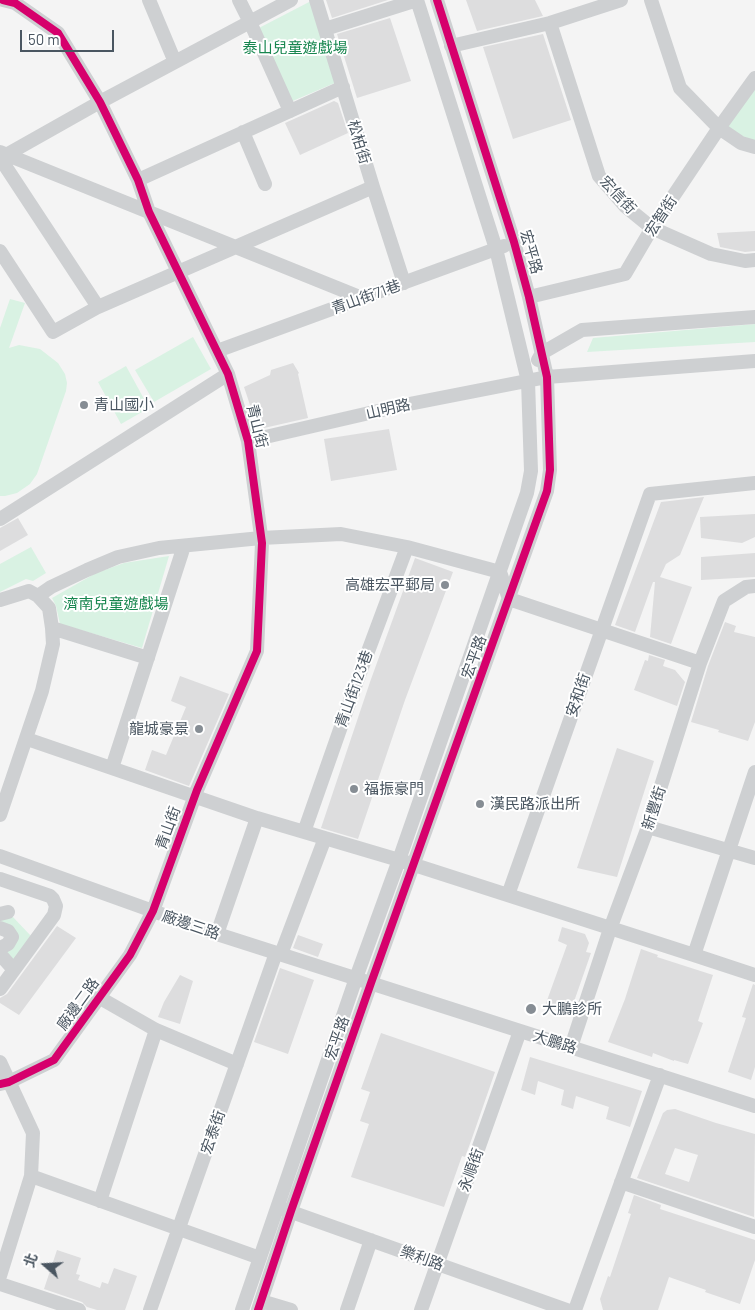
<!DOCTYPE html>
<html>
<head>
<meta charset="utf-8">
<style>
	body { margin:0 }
	#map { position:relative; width:755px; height:1310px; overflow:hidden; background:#f4f4f4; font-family:Barlow,"Noto Sans TC",sans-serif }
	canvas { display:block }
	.north { position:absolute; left:20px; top:1240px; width:50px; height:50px; -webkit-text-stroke:4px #fff; paint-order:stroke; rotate:289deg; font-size:14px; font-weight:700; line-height:20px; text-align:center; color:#4a5661 }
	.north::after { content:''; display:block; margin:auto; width:18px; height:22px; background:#4a5661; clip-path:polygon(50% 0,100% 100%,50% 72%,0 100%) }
	.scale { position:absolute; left:20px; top:30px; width:94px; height:22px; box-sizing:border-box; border:2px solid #4a5661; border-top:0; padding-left:6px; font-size:15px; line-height:18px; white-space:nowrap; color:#4a5661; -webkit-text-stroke:4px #fff; paint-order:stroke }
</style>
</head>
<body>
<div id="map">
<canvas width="755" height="1310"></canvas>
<div class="north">北</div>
<div class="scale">50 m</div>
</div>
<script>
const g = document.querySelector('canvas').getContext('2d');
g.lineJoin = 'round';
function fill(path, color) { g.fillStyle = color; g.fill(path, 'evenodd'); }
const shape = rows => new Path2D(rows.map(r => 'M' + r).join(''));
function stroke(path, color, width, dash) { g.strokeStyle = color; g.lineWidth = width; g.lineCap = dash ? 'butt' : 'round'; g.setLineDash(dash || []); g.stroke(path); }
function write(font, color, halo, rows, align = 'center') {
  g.font = font + ' Barlow,"Noto Sans TC",sans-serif'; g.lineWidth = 4; g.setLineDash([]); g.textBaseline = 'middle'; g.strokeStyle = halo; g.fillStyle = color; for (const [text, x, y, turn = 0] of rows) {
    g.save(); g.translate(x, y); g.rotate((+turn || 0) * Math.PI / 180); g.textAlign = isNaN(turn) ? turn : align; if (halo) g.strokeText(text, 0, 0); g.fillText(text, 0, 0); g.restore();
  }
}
fill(shape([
	[311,1,337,82,288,103,255,30],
	[755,85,755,142,725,128],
	[10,299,25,303,9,348,19,345,40,349,58,363,65,374,67,383,66,391,37,474,30,484,17,493,5,496,0,496,0,328],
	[755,324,755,342,587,352,593,338],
	[193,337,211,369,154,402,135,370],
	[126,366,149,408,121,424,98,382],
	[31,547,46,573,33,581,26,579,0,592,0,564],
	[169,556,142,648,60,624,56,606,52,598,96,573,124,563],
	[12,916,31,936,16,963,3,950,7,949,0,919]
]), '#d9f2e3');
fill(shape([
	[326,0,388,0,332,18],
	[466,0,535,0,543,16,477,31],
	[390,18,411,81,357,98,337,34],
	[543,34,571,120,513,139,483,47],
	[334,101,338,103,348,133,300,155,285,123],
	[755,231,755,251,745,252,720,247,717,233],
	[293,363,299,373,298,374,308,418,264,428,254,417,244,387,270,375,271,370],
	[389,429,397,470,331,481,324,439],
	[704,497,680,555,666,564,660,577,692,587,671,644,650,637,655,582,653,582,635,632,615,625,661,502],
	[755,514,755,537,742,543,701,538,700,517],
	[18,518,28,535,0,551,0,528],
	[755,553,755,577,701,580,701,557],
	[415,558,453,572,405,700,358,839,321,828,370,682],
	[725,622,736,626,734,632,755,637,755,722,748,741,718,732,719,730,691,722,708,666],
	[649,655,665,660,663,666,675,670,685,682,677,706,634,690,645,660,648,661],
	[180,676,229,694,189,786,145,770,152,750,166,755,186,707,171,701],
	[617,748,654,761,617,877,577,868],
	[57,926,76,938,19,1015,0,1003,0,998,7,994],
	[562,927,585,934,589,943,586,952,591,953,570,1013,545,1006,567,945,558,941],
	[298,935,323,944,318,957,293,948],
	[641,949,658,955,657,957,713,975,698,1021,703,1023,688,1064,674,1060,674,1061,653,1053,652,1057,608,1042,625,999],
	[280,968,314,980,288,1054,254,1042],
	[180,975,193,981,180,1024,158,1017,164,1002],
	[753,984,755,985,755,1067,751,1080,728,1072,746,1018,742,1017],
	[381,1033,495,1072,471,1141,465,1157,462,1156,444,1207,351,1177,369,1124,360,1121,370,1092,361,1089],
	[530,1057,642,1091,630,1127,606,1119,609,1107,576,1096,573,1109,561,1105,564,1090,538,1081,535,1095,521,1090],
	[675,1109,716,1123,755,1134,754,1217,637,1178,663,1113,667,1110],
	[675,1148,698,1155,689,1182,665,1174],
	[634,1195,661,1205,660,1209,755,1240,755,1260,740,1304,705,1292,706,1290,669,1277,658,1310,603,1310,600,1299,608,1276,610,1277,631,1214,628,1213],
	[57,1250,81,1258,76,1274,80,1275,78,1280,100,1288,102,1282,108,1284,114,1268,137,1276,125,1310,97,1310,87,1307,82,1302,44,1289]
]), '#ddddde');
stroke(shape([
	[149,0,175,62],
	[239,0,250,22,290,111],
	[316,0,373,187,404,283],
	[651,0,680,88,719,128,741,143,755,147],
	[550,23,599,176,625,206,652,228,711,254,745,261,755,260],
	[325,29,417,0],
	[451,46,550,23,621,0],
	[243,132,265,184],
	[0,152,362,298],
	[6,155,100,102,291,0],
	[0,158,98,307,373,187],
	[138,180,343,87],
	[0,251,53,332,98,307],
	[529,297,625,274,652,228,719,128,755,78],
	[217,351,504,246],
	[538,360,542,353,582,330,755,317],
	[248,441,404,405,547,377,755,361],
	[0,519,228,374],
	[38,596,51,587,87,570,118,557,159,548,261,538,341,534,407,547,500,572,509,599,700,663],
	[0,600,29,591,38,596,49,608,52,628,53,644,42,691,0,815],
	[52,628,148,658],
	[27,739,257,818,399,860,694,955],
	[112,768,184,546],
	[755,772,694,955,755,975],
	[648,827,755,858],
	[304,832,357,681,407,547],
	[0,856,217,934,755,1106],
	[0,879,50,896,53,899,56,906,54,915,0,989],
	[508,895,650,494,755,483],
	[0,914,8,912],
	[0,928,8,931,12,937,8,944,0,948],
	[217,934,257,818],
	[0,954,14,970],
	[281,954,325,838],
	[100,998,156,1030,237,1064],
	[571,1047,610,929,648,827,700,663,724,601,746,587,755,586],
	[0,1062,33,1133,31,1176,0,1276],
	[0,1084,9,1082,54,1060,130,955,153,911,197,790,257,651,262,543,248,441,228,374,149,212,138,180,100,102,58,33,15,3,3,0],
	[31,1176,260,1258],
	[621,1182,755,1227],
	[100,1201,156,1030],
	[283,1209,567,1310],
	[0,1284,79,1310],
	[261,1301,291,1310],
	[150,1310,276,953],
	[242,1310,356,978,399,860,527,493,531,471,528,381,496,249,417,0],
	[258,1310,291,1211,371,983,547,491,550,470,547,377,529,297,514,242,437,0],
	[347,1310,371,1240],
	[421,1310,520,1031],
	[575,1310,660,1075]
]), '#ced0d2', 14);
stroke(shape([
	[0,1084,9,1082,54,1060,130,955,153,911,197,790,257,651,262,543,248,441,228,374,149,212,138,180,100,102,58,33,15,3,3,0],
	[258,1310,291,1211,371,983,547,491,550,470,547,377,529,297,514,242,437,0]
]), '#d6006c', 8);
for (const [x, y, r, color] of [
	[84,405,5,"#868d94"],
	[445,585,5,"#868d94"],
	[199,729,5,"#868d94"],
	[354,789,5,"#868d94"],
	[480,804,5,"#868d94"],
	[531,1009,6,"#868d94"]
]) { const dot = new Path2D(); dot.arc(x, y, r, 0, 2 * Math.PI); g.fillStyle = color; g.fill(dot); stroke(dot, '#fff', 2); }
write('15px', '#17864f', '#fff', [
	["泰山兒童遊戲場",295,48],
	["濟南兒童遊戲場",116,604]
]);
write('15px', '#4a5661', '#fff', [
	["松柏街",359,142,73],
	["宏信街",618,195,47],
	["宏智街",661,216,-57],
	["宏平路",531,252,74],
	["青山街71巷",366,297,-20],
	["山明路",388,409,-13],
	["青山街",257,426,76],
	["宏平路",474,657,-70],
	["青山街123巷",354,689,-70],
	["安和街",578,695,-71],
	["新豐街",654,808,-72],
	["青山街",168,828,-70],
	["廠邊三路",191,925,19],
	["廠邊二路",78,1004,-54],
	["宏平路",337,1038,-71],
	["大鵬路",555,1042,18],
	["宏泰街",213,1132,-71],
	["永順街",471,1170,-70],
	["樂利路",422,1258,20]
]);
write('15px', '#4a5661', '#fff', [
	["青山國小",94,405],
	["高雄宏平郵局",435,585,"right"],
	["龍城豪景",189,729,"right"],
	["福振豪門",364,789],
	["漢民路派出所",490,804],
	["大鵬診所",542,1009]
], 'left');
</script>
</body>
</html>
